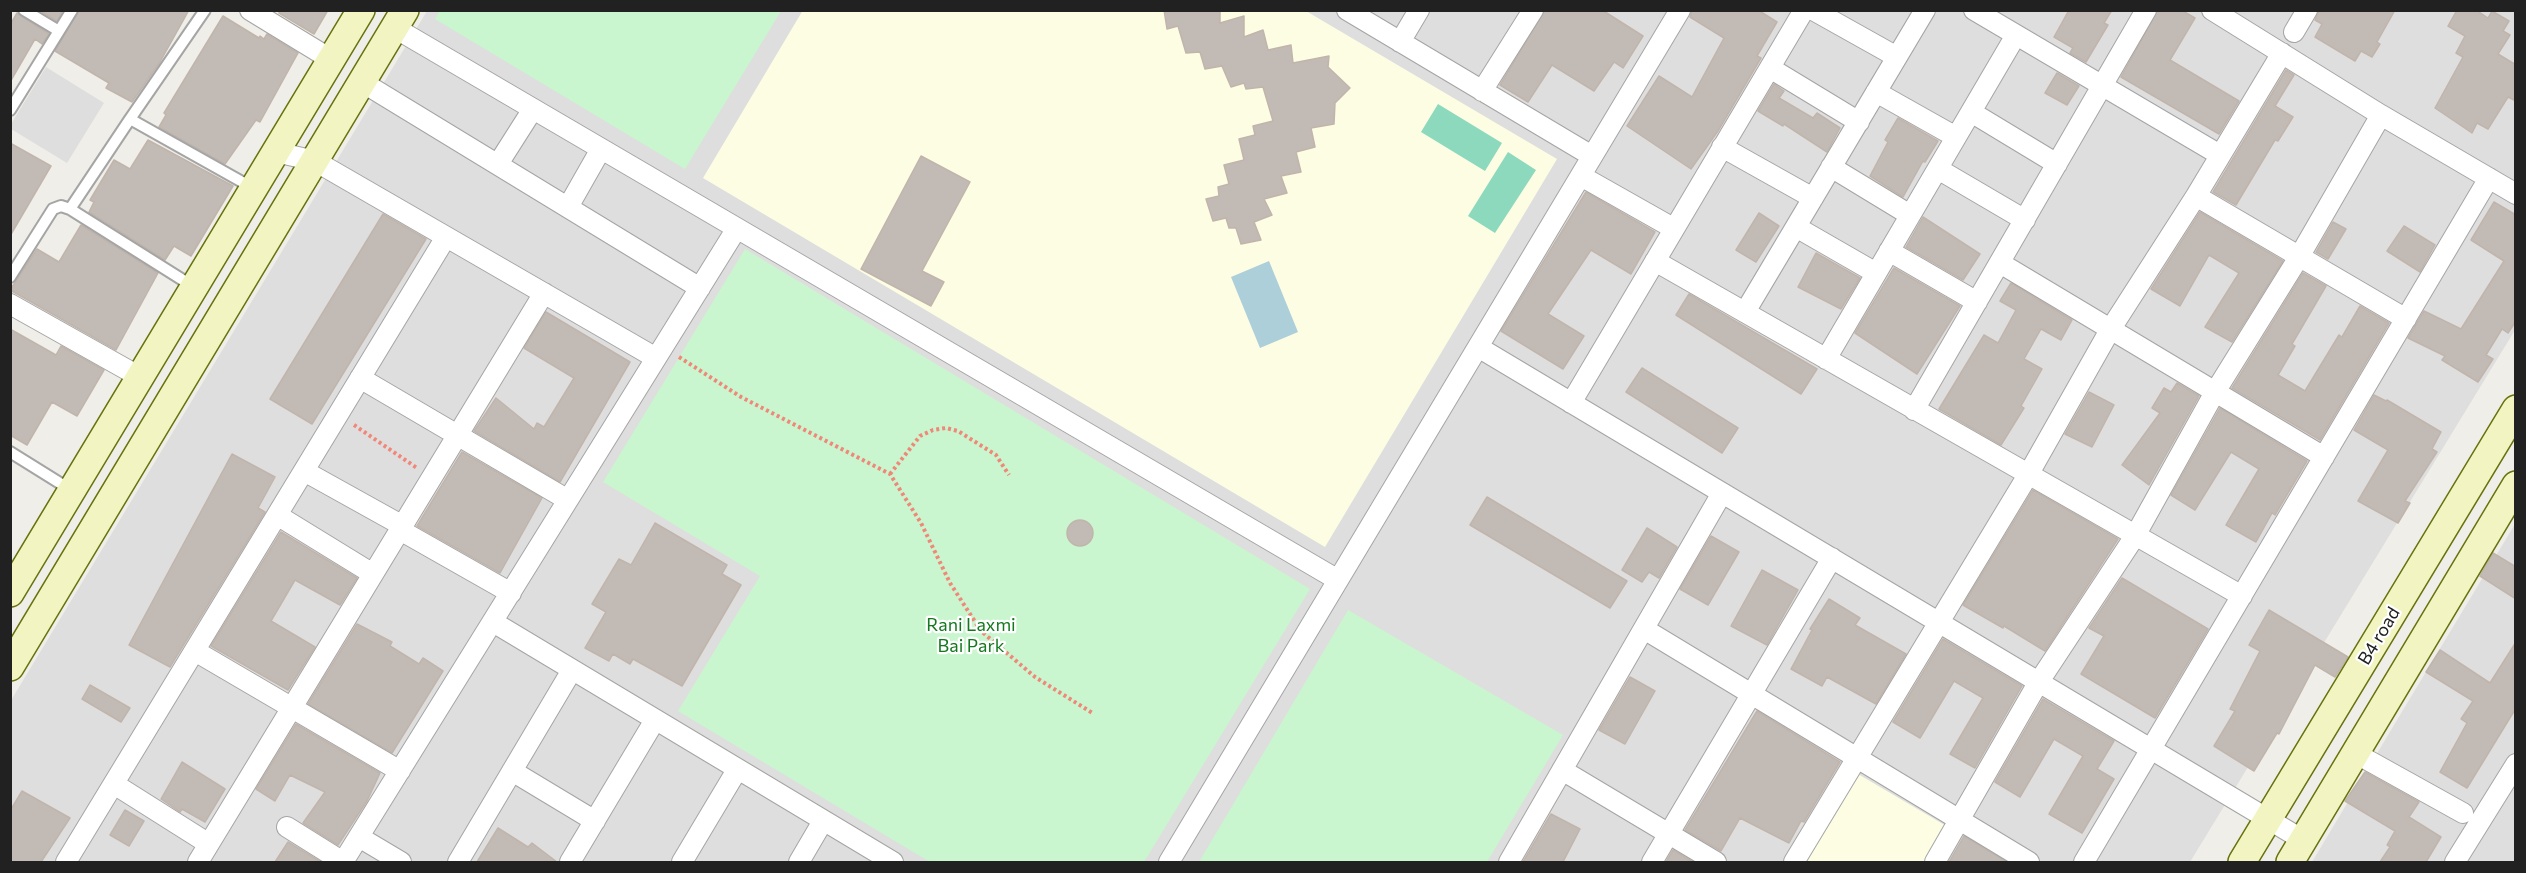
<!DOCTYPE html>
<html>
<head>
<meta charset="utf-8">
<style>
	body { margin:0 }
	#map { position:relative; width:2526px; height:873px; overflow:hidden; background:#f0eee8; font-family:Commissioner,sans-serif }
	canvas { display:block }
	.frame { position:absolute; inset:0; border:12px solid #212121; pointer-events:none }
</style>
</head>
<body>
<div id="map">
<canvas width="2526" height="873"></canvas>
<div class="frame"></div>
</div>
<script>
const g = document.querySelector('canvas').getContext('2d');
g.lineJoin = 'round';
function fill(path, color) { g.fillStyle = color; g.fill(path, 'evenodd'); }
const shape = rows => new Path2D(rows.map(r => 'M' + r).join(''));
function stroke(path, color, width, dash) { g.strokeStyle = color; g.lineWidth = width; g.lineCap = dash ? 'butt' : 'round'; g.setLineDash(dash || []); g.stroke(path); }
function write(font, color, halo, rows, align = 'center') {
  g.font = font + ' Commissioner,sans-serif'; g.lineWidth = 4.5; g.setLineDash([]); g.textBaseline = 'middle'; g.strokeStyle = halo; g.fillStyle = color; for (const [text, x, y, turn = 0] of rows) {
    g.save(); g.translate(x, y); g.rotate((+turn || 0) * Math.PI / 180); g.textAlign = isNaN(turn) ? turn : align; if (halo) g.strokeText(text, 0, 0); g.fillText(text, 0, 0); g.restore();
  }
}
fill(shape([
	[427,11,2515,11,2515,330,2190,862,11,862,10,702],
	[46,67,104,103,67,163,11,129,11,124],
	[2515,524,2515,862,2312,862,2403,710]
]), '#dfdede');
fill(shape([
	[803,10,1306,11,1557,159,1325,547,703,178],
	[1858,774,1948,827,1927,862,1805,862]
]), '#fdfde4');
fill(shape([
	[440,10,781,10,781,11,685,169,435,19],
	[745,249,1310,589,1144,862,930,862,678,711,760,576,603,482],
	[1348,610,1563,735,1487,862,1199,862]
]), '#c9f6ce');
fill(shape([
	[1438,104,1502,143,1485,171,1421,132],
	[1508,152,1536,170,1495,233,1468,216]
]), '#8cd9bd');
fill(shape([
	[1269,261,1298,332,1260,348,1231,277]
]), '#accfda');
const building = shape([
	[39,10,63,10,57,21,39,10],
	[79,10,189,10,160,62,132,102,106,88,109,83,55,51,79,10],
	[280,10,328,10,314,34,279,13,280,10],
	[1164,10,1220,10,1220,23,1244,16,1244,37,1263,30,1268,50,1291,45,1293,63,1329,56,1328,67,1350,88,1335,103,1334,124,1311,128,1315,147,1296,152,1301,172,1281,176,1287,193,1264,199,1272,215,1254,222,1261,240,1241,244,1236,228,1229,228,1226,218,1213,221,1206,199,1219,196,1218,187,1229,184,1224,165,1244,160,1239,139,1255,135,1253,126,1273,121,1263,87,1246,89,1244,83,1231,87,1222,66,1205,69,1200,52,1186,53,1178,26,1167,29,1164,10],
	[1545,10,1602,10,1643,36,1623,68,1614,62,1594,91,1552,65,1528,102,1500,85,1545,10],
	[1692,10,1758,10,1777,22,1757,56,1761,58,1718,131,1691,169,1627,126,1659,76,1692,97,1724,38,1690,17,1692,10],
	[2069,10,2112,10,2104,23,2108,25,2086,62,2070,53,2073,48,2054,37,2069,10],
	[2158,10,2181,10,2195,18,2170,60,2239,101,2219,134,2121,77,2158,10],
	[2319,10,2395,10,2377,42,2380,44,2372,57,2361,51,2355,61,2315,37,2322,24,2315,20,2319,10],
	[2457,10,2476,10,2488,18,2492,11,2509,21,2503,31,2510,35,2498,54,2516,65,2516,101,2508,97,2488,129,2477,123,2472,133,2435,108,2463,57,2456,53,2465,36,2448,26,2457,10],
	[17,13,49,34,42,44,35,39,10,82,10,25,17,13],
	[223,16,259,38,260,36,264,39,267,34,298,53,260,122,256,120,225,164,159,127,166,115,164,113,223,16],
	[2286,70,2294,75,2275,106,2293,117,2278,141,2275,140,2236,205,2213,192,2286,70],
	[2057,73,2079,86,2067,105,2045,93,2057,73],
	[1774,84,1784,91,1779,98,1813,118,1817,113,1840,128,1827,152,1784,124,1783,126,1758,111,1774,84],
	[1898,118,1938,141,1925,162,1923,161,1903,197,1870,176,1888,142,1885,140,1898,118],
	[148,140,233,186,191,256,174,246,165,260,89,212,94,202,90,200,114,160,130,169,148,140],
	[10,143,51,166,10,236,10,143],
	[921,156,970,182,922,271,944,282,931,306,861,269,921,156],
	[1586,192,1655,232,1631,274,1591,250,1548,314,1584,336,1563,369,1501,331,1586,192],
	[2494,202,2516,215,2516,321,2508,333,2502,329,2486,355,2493,359,2478,382,2442,360,2445,356,2408,338,2424,311,2461,329,2504,261,2471,240,2494,202],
	[2200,212,2283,261,2232,342,2205,327,2239,273,2209,255,2180,306,2151,289,2200,212],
	[1759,213,1779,226,1756,262,1736,250,1759,213],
	[383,214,426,239,312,424,270,399,383,214],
	[1923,217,1980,254,1963,280,1906,247,1923,217],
	[2333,222,2346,229,2328,259,2316,252,2333,222],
	[81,225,158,273,116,350,10,290,37,249,59,262,81,225],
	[2404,226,2435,245,2420,272,2387,251,2404,226],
	[1816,253,1860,278,1841,309,1798,287,1816,253],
	[1894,268,1960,306,1917,374,1855,333,1894,268],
	[2303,273,2326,286,2292,344,2295,346,2278,375,2305,391,2339,335,2342,337,2360,306,2389,323,2320,440,2232,388,2303,273],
	[2011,283,2072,320,2061,340,2041,329,2024,359,2042,369,2021,406,2024,408,2001,445,1939,409,1984,335,1998,343,2016,310,2000,301,2011,283],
	[1689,294,1817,369,1801,394,1676,315,1689,294],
	[546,312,630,362,560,482,474,431,496,398,534,429,537,423,544,427,574,378,524,348,546,312],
	[10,329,56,355,61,346,104,370,77,416,52,402,27,445,10,435,10,329],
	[1642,368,1738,428,1722,453,1626,392,1642,368],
	[2177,383,2199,396,2149,485,2122,465,2160,413,2152,408,2164,388,2171,392,2177,383],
	[2089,392,2114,405,2092,447,2065,434,2089,392],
	[2374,395,2386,401,2387,400,2441,432,2432,449,2437,452,2405,501,2410,503,2398,523,2358,501,2388,450,2354,430,2374,395],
	[2220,408,2307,461,2275,515,2272,513,2256,542,2226,525,2259,469,2231,452,2195,510,2171,495,2220,408],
	[462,452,542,498,500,573,417,526,462,452],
	[232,454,275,477,258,508,265,512,170,667,129,645,232,454],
	[2033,490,2118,539,2045,651,2004,626,2003,628,1963,605,2033,490],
	[1487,497,1627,581,1610,608,1470,525,1487,497],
	'1067 533a13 13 0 1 1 26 0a13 13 0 1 1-26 0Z',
	[655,523,727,565,722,574,741,585,682,686,633,659,630,664,613,654,609,661,585,648,606,612,592,604,619,559,631,565,655,523],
	[1647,528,1677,547,1659,578,1649,572,1642,582,1622,570,1647,528],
	[281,532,357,578,340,605,295,580,271,621,315,647,288,690,211,646,281,532],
	[1711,536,1739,552,1708,605,1680,589,1711,536],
	[2493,553,2516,567,2516,599,2480,576,2493,553],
	[1762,570,1798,590,1767,645,1731,626,1762,570],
	[2122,578,2208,629,2155,718,2081,674,2104,636,2089,628,2122,578],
	[1829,599,1860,618,1855,625,1906,654,1876,704,1827,677,1822,686,1791,669,1812,630,1810,629,1829,599],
	[2269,610,2348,657,2335,677,2315,665,2279,734,2277,733,2254,771,2214,746,2235,711,2230,709,2260,651,2249,645,2269,610],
	[357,624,392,642,390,646,419,664,423,658,443,671,392,753,308,704,357,624],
	[1943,639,2022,686,1975,768,1950,754,1983,698,1954,681,1920,738,1893,722,1943,639],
	[2516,642,2516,708,2467,788,2440,772,2467,723,2461,719,2473,701,2426,672,2440,650,2490,683,2516,642],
	[1630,677,1655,691,1625,744,1599,730,1630,677],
	[90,685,130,708,121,722,82,699,90,685],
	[2043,699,2114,741,2097,769,2114,779,2082,833,2049,814,2083,756,2054,739,2020,797,1995,782,2043,699],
	[1757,711,1840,762,1804,822,1801,821,1789,843,1740,818,1721,851,1685,830,1757,711],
	[296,724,380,773,367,801,338,845,303,823,325,792,290,775,275,801,256,789,296,724],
	[182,762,225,789,205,822,182,809,180,812,161,799,182,762],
	[2365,772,2419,802,2409,817,2441,837,2426,862,2380,862,2390,847,2387,845,2395,831,2345,801,2365,772],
	[22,791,70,818,41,862,10,862,10,811,22,791],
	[125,810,144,821,129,846,110,835,125,810],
	[1551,814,1580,829,1563,862,1523,862,1551,814],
	[498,828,528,847,532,843,557,862,477,862,498,828],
	[1964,836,2007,862,1949,862,1964,836],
	[288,842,321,862,275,862,288,842],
	[1673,850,1693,862,1666,862,1673,850]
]);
fill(building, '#c1bab5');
stroke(building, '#c1b5ab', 1.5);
const lane = shape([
	[24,10,59,31,72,10],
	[205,10,130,119,253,188],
	[10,110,59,31],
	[70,209,130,119],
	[10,277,53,209,61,206,70,209,194,287],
	[10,452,71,490]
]);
const street = shape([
	[250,10,332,60],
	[1347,10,1592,156],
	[1813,10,1897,57],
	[1974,10,2220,155],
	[2212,10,2381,115,2516,194],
	[395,28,1338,580],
	[2294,32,2307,10],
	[1400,42,1419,10],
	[1770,68,1859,122],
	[362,82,700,288],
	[1482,91,1533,10],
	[1876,92,1956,137],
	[1971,112,2057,164],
	[1722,147,1813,198],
	[276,152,315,161,656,358],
	[498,164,533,109],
	[1831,167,1910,215],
	[1938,169,2025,220],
	[1581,176,1673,228],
	[2196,196,2406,319],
	[568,207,601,149],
	[1796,227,1876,273],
	[1889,251,1977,302],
	[1655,261,2242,596],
	[2000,263,2324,457],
	[10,304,140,377],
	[1745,312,1925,10],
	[1478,347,2303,840],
	[1826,359,2016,35],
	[360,378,568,500],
	[1571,403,1804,10],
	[1914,410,2146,10],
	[304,471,403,526],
	[277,515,373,574],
	[400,530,511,593],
	[493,622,893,862],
	[1644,629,2029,862],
	[195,651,400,771],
	[2355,753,2463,813],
	[1562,770,1716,862],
	[512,771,595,821],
	[114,784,209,844],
	[287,827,343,862],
	[359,837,401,862],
	[66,862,446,237],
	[198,862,544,293],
	[343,862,737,228],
	[458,862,572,670],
	[570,862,655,720],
	[682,862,737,770],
	[799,862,823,821],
	[1169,862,1680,10],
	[1509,862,1722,493],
	[1652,862,1832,558],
	[1794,862,2028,475,2110,330,2196,196,2282,53],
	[1935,862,2038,683,2135,536,2215,392,2299,257,2381,115],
	[2084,862,2489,178],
	[2455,862,2516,764]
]);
const secondary = shape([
	[10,593,361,10],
	[10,667,405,10],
	[2242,862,2516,409],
	[2290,862,2516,485]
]);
stroke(lane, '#a5a5a5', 14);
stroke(street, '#a5a5a5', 22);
stroke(secondary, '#66720d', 30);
stroke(shape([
	[679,357,741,397,890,474,921,523,950,583,981,631,1035,677,1094,714],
	[354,425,417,468],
	[890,474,920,436,933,430,946,428,958,431,996,455,1009,475]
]), '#f08779', 4, [3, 3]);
stroke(lane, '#fff', 10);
stroke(street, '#fff', 20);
stroke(secondary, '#f2f5c1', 27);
write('18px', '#14791e', '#fff', [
	["Rani Laxmi",971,625],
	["Bai Park",971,646]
]);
write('18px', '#212121', '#fff', [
	["B4 road",2379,636,-59]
]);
</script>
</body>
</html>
